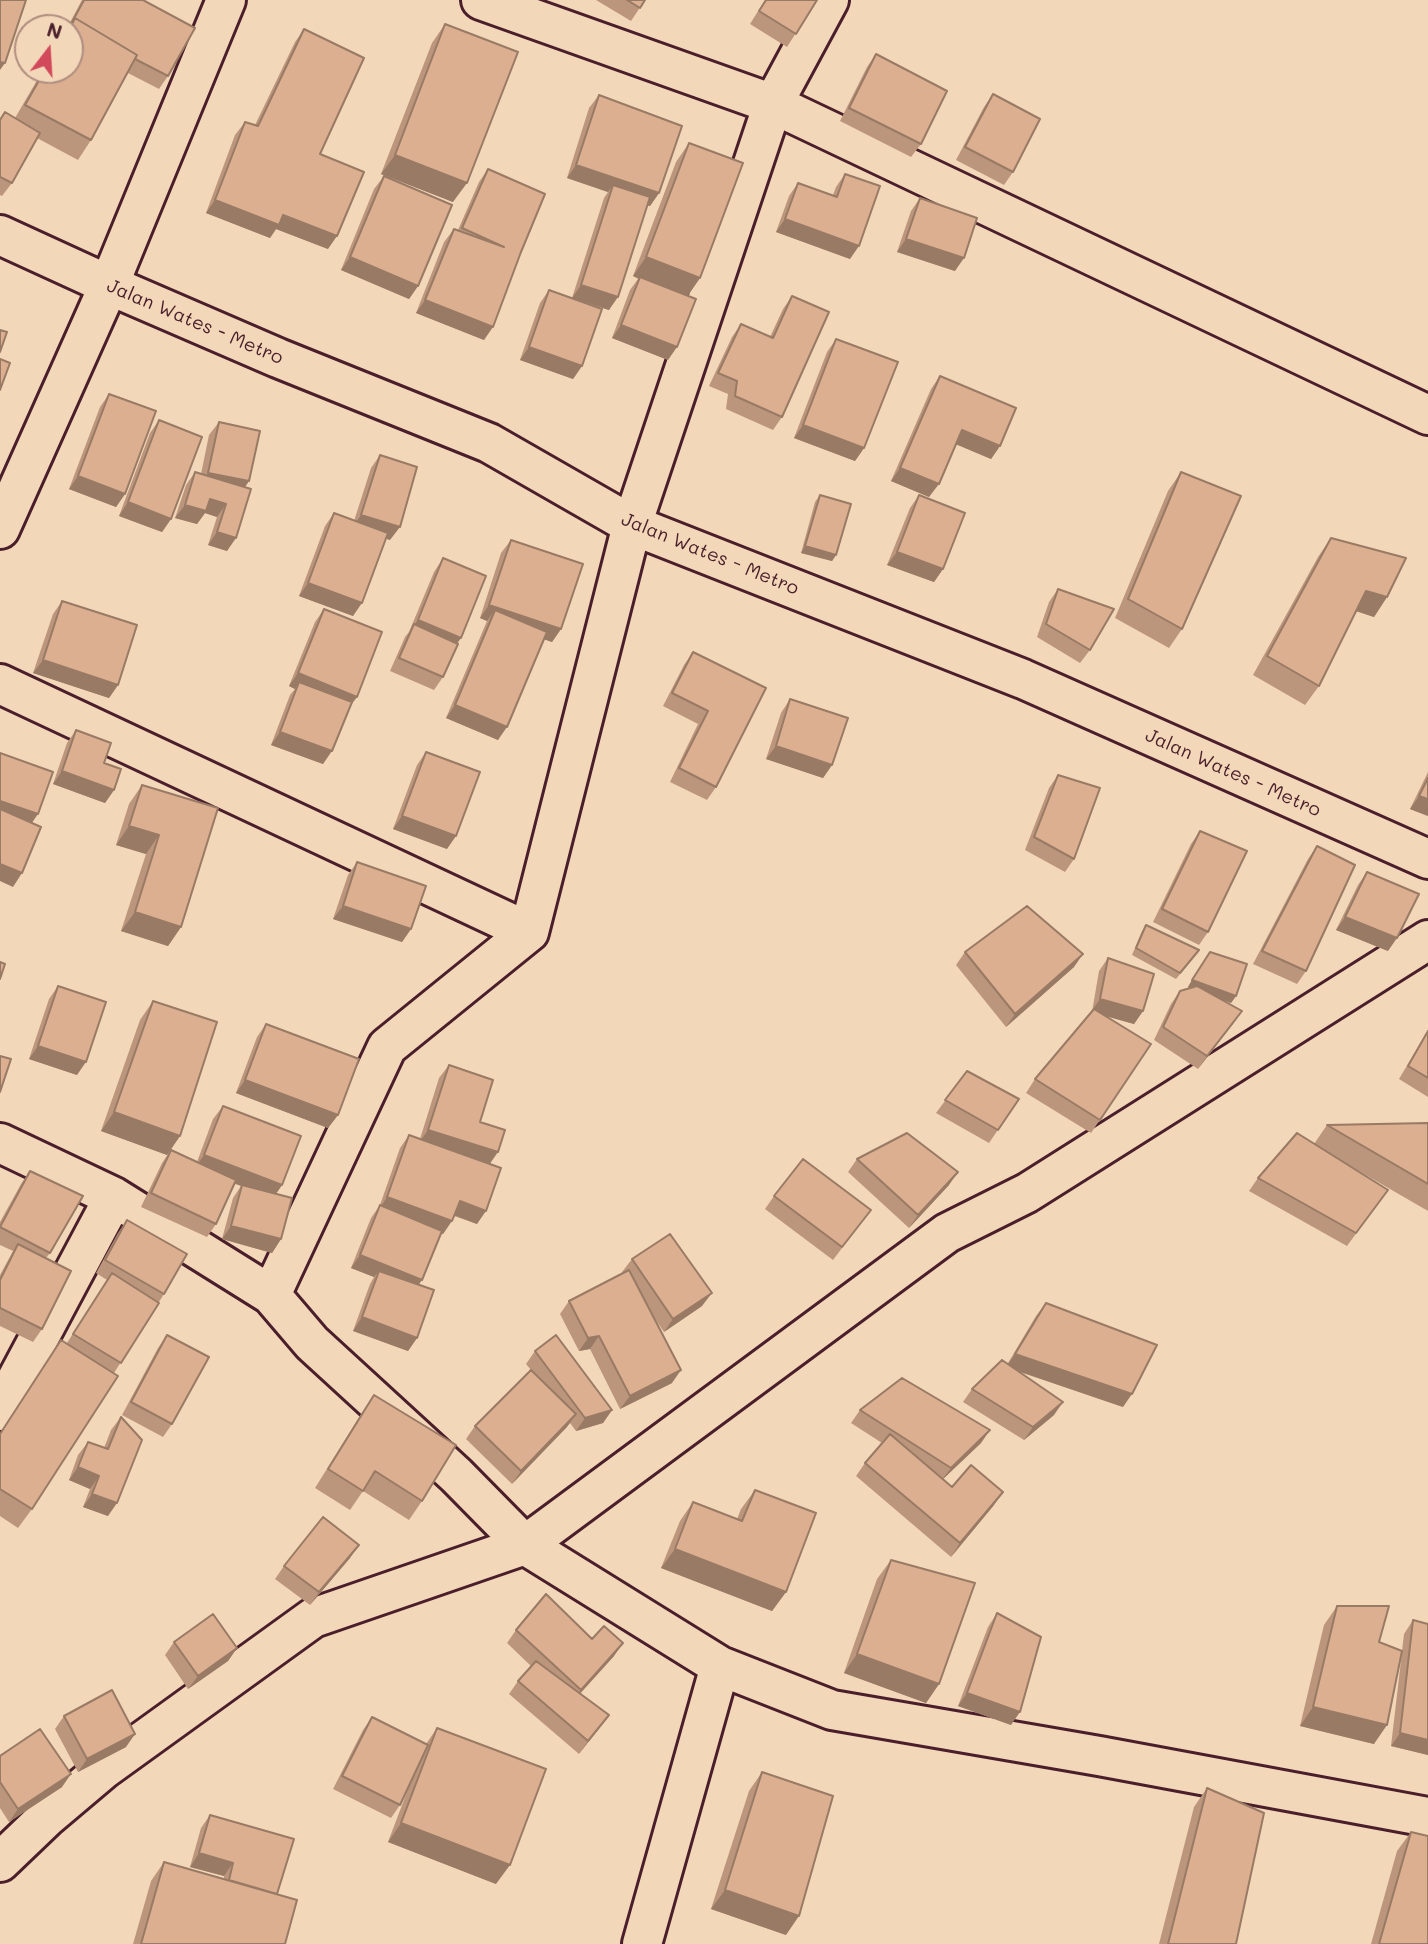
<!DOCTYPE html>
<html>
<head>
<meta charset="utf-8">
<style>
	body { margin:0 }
	#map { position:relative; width:1428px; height:1944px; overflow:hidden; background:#f3d7b9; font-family:Mali,sans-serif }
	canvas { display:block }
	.north { position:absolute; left:14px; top:14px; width:70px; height:70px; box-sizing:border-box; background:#f3d7b9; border:2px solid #af8d80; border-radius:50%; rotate:17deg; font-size:19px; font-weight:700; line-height:28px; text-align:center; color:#4a1f2b }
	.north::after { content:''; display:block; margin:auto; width:24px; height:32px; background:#d1495b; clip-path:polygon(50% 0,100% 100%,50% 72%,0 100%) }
</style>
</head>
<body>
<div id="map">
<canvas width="1428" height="1944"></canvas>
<div class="north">N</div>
</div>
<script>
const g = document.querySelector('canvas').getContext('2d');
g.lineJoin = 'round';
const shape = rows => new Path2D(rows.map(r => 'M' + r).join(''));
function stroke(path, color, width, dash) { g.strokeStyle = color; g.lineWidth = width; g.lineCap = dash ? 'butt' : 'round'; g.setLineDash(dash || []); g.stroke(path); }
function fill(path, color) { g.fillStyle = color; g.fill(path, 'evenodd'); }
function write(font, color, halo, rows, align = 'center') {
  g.font = font + ' Mali,sans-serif'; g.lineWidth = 7; g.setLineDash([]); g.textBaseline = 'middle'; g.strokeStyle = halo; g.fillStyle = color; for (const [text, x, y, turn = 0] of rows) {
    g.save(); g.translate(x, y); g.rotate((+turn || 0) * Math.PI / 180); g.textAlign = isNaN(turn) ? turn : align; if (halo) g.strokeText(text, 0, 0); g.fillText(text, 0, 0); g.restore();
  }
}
const minor = shape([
	[481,0,773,104,1428,415],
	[0,529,109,285,226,0],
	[0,684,529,932],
	[0,1143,114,1197,271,1295,312,1343,456,1475,525,1545,720,1666,832,1710,1099,1756,1428,1817],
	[271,1295,387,1047,529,932,632,525,773,104,829,0],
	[0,1411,114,1197],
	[0,1862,46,1818,104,1769,313,1618,525,1545,947,1233,1027,1193,1428,940],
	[642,1944,720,1666]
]);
const major = shape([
	[0,235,109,285,278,358,489,443,632,525,1023,679,1428,859]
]);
stroke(minor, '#4a1f2b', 44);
stroke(major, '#4a1f2b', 44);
stroke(minor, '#f3d7b9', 38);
stroke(major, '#f3d7b9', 38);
fill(shape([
	[82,0,143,0,168,76,159,89,128,73,91,140,78,160,37,138,12,183,2,196,0,195,0,119,5,112,15,118,43,70,70,70,70,28,67,28],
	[596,0,645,0,631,21],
	[765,0,817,0,787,47,750,24],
	[445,24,453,202,381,174,432,43],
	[304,29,320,154,328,249,276,229,270,238,206,213,235,135,245,122,255,125,295,42],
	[876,54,921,144,911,157,840,121,867,67],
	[993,94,1013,172,1004,185,956,160,984,107],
	[599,95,659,193,650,206,647,205,609,310,582,301,582,366,573,379,520,360,540,303,549,290,572,298,604,198,608,192,567,178,589,108],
	[689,143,700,278,687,296,668,360,612,338,630,290,638,279,633,276,676,162],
	[488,169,521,252,484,340,416,313,444,242,454,229,458,230,479,182],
	[845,174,850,259,776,232,789,196,798,183,833,195,836,187],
	[384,176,418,286,409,299,341,270,374,189],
	[920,198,955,271,897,252,911,211],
	[792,296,782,417,773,430,726,409,728,394,709,386,732,337,741,324,770,337,783,309],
	[836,339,864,448,855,461,794,438,827,352],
	[940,376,1000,446,991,459,956,444,929,497,891,481,931,389],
	[109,394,125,494,116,507,69,489,100,407],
	[159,420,171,519,162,532,119,516,150,433],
	[219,422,249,481,245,487,227,551,208,545,217,517,205,513,197,524,175,518,186,485,195,472,201,474,209,435],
	[380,455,390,540,386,538,353,616,299,596,325,526,334,513,354,521,371,468],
	[1181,472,1182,629,1169,648,1115,618,1168,491],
	[820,495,836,555,832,561,801,553,815,502],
	[919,495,943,569,934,582,887,565,910,508],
	[1331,538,1387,597,1374,617,1356,611,1319,686,1305,705,1253,675,1318,557],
	[511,540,561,629,552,642,544,639,498,740,446,718,487,621,480,618,501,553],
	[443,558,457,644,443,677,434,690,390,671,405,637,409,632,434,572],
	[1058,589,1090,650,1080,663,1037,637,1049,602],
	[62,601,118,685,109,698,33,673,53,614],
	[324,609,357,697,350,706,323,764,271,745,290,695,295,689,289,686,315,622],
	[693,652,766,688,716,787,707,800,670,782,698,724,663,706,684,665],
	[790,699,832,765,823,778,766,759,781,713],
	[76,730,114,790,105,803,53,784,67,743],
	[426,752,447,849,393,829,417,765],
	[1428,772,1428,816,1410,809],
	[1058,775,1074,859,1065,872,1025,850,1049,788],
	[142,785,218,808,181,927,168,946,121,931,146,854,116,845,129,804],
	[1200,831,1208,932,1199,945,1153,922,1191,844],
	[1317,846,1306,971,1297,984,1253,964,1308,859],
	[357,862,411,929,402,942,333,919,348,875],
	[1367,872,1388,951,1336,930,1358,885],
	[1146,925,1194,957,1176,979,1132,955,1142,931],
	[965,952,1074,967,1006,1027,956,965],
	[1210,952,1236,996,1231,1003,1220,999,1242,1011,1198,1069,1154,1040,1171,1004,1180,991,1190,988,1188,987],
	[1108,958,1143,1011,1134,1024,1106,1016,1151,1044,1091,1133,1026,1093,1035,1079,1092,1012,1099,971],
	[58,986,77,1075,29,1059,49,999],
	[153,1001,180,1136,167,1155,101,1131,140,1020],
	[266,1024,338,1115,328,1128,236,1093,257,1037],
	[1428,1030,1428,1097,1399,1079],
	[449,1065,480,1122,489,1164,477,1224,454,1216,443,1234,441,1233,418,1285,417,1338,408,1351,353,1331,370,1284,374,1277,351,1268,371,1218,380,1205,400,1148,409,1135,420,1139,439,1078],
	[967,1071,1019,1099,989,1143,936,1113],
	[223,1106,282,1185,276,1194,281,1239,272,1253,222,1239,233,1198,241,1186,235,1184,216,1224,207,1237,141,1207,162,1163,171,1150,197,1162,213,1119],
	[1428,1123,1428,1211,1333,1156,1388,1190,1347,1246,1249,1191,1258,1178,1314,1144,1327,1125],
	[857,1159,949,1185,909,1228,848,1172],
	[30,1171,50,1253,46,1258,42,1329,33,1342,0,1326,0,1275,13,1251,0,1245,0,1222,21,1184],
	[774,1196,861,1223,833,1260,765,1209],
	[127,1220,164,1294,114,1373,32,1509,18,1528,0,1516,0,1433,61,1340,67,1343,107,1280,96,1273,118,1233],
	[632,1259,702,1306,664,1332,653,1316,672,1383,620,1409,590,1349,579,1351,560,1314,569,1301,623,1273,622,1272],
	[1046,1303,1123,1407,1020,1372,1054,1415,1024,1440,963,1402,972,1389,1008,1363,1036,1316],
	[167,1335,172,1424,163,1437,122,1415,158,1348],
	[535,1351,612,1410,603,1423,576,1431,570,1423,512,1484,466,1439,475,1426,531,1370,526,1364],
	[374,1395,422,1501,409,1520,363,1491,350,1510,315,1488,361,1414],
	[860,1410,981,1443,943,1479,952,1487,994,1505,951,1557,856,1476,865,1463,882,1443,851,1423],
	[121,1417,108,1516,83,1507,90,1489,69,1480,78,1455,88,1442,104,1448,111,1430],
	[755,1490,786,1592,772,1611,661,1568,680,1521,693,1502,737,1519,741,1509],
	[350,1558,310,1605,275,1579,284,1566],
	[891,1560,939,1684,926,1703,844,1673,877,1579],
	[1337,1606,1379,1642,1402,1651,1404,1634,1413,1620,1428,1624,1428,1755,1391,1746,1402,1652,1374,1744,1300,1726,1324,1625],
	[997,1613,1011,1725,958,1706,988,1627],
	[516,1630,592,1639,614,1656,580,1694,599,1728,579,1754,509,1694,518,1681,531,1666,507,1643],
	[174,1642,237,1648,228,1661,188,1689,165,1655],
	[64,1716,126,1747,78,1772,55,1729],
	[372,1717,426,1744,437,1728,496,1884,388,1842,410,1784,400,1805,391,1818,333,1789,363,1730],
	[0,1756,62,1787,9,1822,0,1808],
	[762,1772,786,1935,711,1909,749,1791],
	[1207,1788,1236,1944,1159,1944,1194,1807],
	[210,1815,277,1894,285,1944,133,1944,151,1881,164,1862,224,1879,224,1876,190,1867,201,1828],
	[1411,1832,1428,1944,1371,1944,1397,1851]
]), '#bc967c');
fill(shape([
	[0,62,5,63,0,70],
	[395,155,467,183,453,202,381,174],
	[576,165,659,193,650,206,610,193,613,185,608,192,567,178],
	[215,200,283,215,337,236,328,249,276,229,270,238,206,213],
	[785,219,859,246,850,259,776,232],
	[906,239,964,258,955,271,897,252],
	[350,257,418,286,409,299,341,270],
	[646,257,700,278,687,297,633,276],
	[581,285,618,297,609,310,572,298],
	[425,300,493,327,484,340,416,313],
	[621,325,677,347,668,360,612,338],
	[529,347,582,366,573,379,520,360],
	[803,425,864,448,855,461,794,438],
	[962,430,1000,446,991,459,953,443],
	[900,468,939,484,929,497,891,481],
	[208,473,249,481,240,494,199,486],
	[78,476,125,494,116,507,69,489],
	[210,499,226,504,217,517,205,513,197,524,175,518,185,505],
	[128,502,171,519,162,532,119,516],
	[361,515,400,527,390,540,352,528],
	[217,532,236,538,227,551,208,545],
	[805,546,836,555,832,561,801,553],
	[897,552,943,569,934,582,887,565],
	[308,583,362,603,353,616,299,596],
	[1366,591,1387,597,1374,617,1353,610],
	[489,605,561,629,552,642,490,621,495,610,487,621,480,618],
	[418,620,461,638,452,651,414,625],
	[43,660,118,685,109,698,33,673],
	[298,673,357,697,347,710,299,682,295,689,289,686],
	[455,705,507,727,498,740,446,718],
	[280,732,332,751,323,764,271,745],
	[776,746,832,765,823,778,766,759],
	[62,771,114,790,105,803,53,784],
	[1419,796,1428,799,1428,816,1410,809],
	[0,801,38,814,29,827,0,817],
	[402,816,456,836,447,849,393,829],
	[129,826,159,835,146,854,116,845],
	[0,864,22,873,13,887,0,881],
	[343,906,411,929,402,942,333,919],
	[135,912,181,927,168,946,121,931],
	[1345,917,1397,938,1388,951,1336,930],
	[1083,954,1074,967,1006,1027,1015,1014],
	[1192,980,1236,996,1231,1003,1188,987],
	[1100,999,1143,1011,1134,1024,1091,1012],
	[1242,1011,1233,1024,1198,1069,1207,1056],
	[38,1046,86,1062,77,1075,29,1059],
	[245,1080,338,1115,328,1128,236,1093],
	[114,1112,180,1136,167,1155,101,1131],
	[428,1130,498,1152,489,1165,419,1143],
	[204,1155,282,1185,273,1198,195,1168],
	[958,1172,949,1185,909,1228,918,1215],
	[387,1197,452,1221,443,1234,378,1211],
	[460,1201,486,1211,477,1224,451,1214],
	[231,1226,281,1239,272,1253,222,1239],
	[360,1255,422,1280,413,1293,379,1271,374,1277,351,1268],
	[712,1293,702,1306,664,1332,673,1319],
	[362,1317,417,1338,408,1351,353,1331],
	[599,1336,590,1349,579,1351,588,1338],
	[1015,1354,1132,1394,1123,1407,1006,1367],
	[681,1370,672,1383,620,1409,630,1396],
	[1063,1402,1054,1415,1024,1440,1033,1427],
	[612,1410,603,1423,576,1431,585,1418],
	[576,1414,567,1427,512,1484,521,1471],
	[990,1430,981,1443,941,1481,951,1468],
	[78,1467,99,1476,90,1489,69,1480],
	[1003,1492,994,1505,951,1557,960,1543],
	[92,1494,117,1503,108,1516,83,1507],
	[359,1545,350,1558,310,1605,319,1592],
	[675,1549,786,1592,772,1611,661,1568],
	[623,1643,614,1656,571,1703,581,1690],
	[237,1648,228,1661,188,1689,198,1676],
	[857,1654,939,1684,926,1703,844,1673],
	[967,1693,1020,1712,1011,1725,958,1706],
	[1313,1707,1387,1725,1374,1744,1300,1726],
	[609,1715,579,1754,588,1741],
	[1400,1733,1428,1740,1428,1755,1391,1746],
	[135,1734,126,1747,78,1772,87,1759],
	[71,1774,62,1787,9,1822,18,1809],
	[401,1823,510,1865,496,1884,388,1842],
	[199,1853,233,1863,224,1876,190,1867],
	[725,1890,799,1916,786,1935,711,1909]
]), '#997a65');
const building = shape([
	[0,0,26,0,5,63,0,62,0,0],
	[84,0,143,0,195,28,168,76,135,59,137,55,75,18,71,24,84,0],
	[627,0,645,0,640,8,627,0],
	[766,0,817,0,796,34,759,11,766,0],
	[75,18,137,55,91,140,25,105,45,70,70,70,70,28,75,18],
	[445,24,518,52,467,183,395,155,445,24],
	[304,29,364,58,320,154,364,172,337,236,283,215,279,225,215,200,245,122,258,126,304,29],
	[876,54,947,91,921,144,849,108,876,54],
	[993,94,1040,119,1013,172,965,147,993,94],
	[599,95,682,126,659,193,576,165,599,95],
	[5,112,40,133,12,183,0,177,0,120,5,112],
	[689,143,743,163,700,278,646,257,689,143],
	[488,169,545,194,521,252,493,327,425,300,454,229,504,247,462,228,488,169],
	[845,174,880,186,859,246,785,219,798,183,837,197,845,174],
	[384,176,452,205,418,286,350,257,384,176],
	[613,185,650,197,618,297,581,285,613,185],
	[920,198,977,218,964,258,906,239,920,198],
	[640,277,696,299,677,347,621,325,640,277],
	[549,290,602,309,582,366,529,347,549,290],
	[792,296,829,312,782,417,735,396,737,381,718,373,741,324,773,338,792,296],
	[0,330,7,332,0,352,0,330],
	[836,339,898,362,864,448,803,425,836,339],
	[0,359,10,363,0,390,0,359],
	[940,376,1016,408,1000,446,962,430,939,484,900,468,940,376],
	[109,394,156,411,125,494,78,476,109,394],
	[159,420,202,437,171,519,128,502,159,420],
	[219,422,260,431,249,481,208,473,219,422],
	[380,455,417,467,400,527,361,515,380,455],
	[195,472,251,489,236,538,217,532,226,504,210,499,206,511,185,505,195,472],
	[1181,472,1241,496,1182,629,1128,599,1181,472],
	[820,495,851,504,836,555,805,546,820,495],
	[919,495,965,513,943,569,897,552,919,495],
	[334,513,388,533,362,603,308,583,334,513],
	[1331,538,1406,558,1387,597,1366,591,1319,686,1267,656,1331,538],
	[511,540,583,564,561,629,489,605,511,540],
	[443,558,486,576,461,638,418,620,443,558],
	[1058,589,1114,609,1090,650,1046,624,1058,589],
	[62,601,137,625,118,685,43,660,62,601],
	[324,609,382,632,357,697,298,673,324,609],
	[495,610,547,632,507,727,455,705,495,610],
	[414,624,458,644,443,677,399,658,414,624],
	[693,652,766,688,716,787,679,768,708,711,672,693,693,652],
	[299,682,352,702,332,751,280,732,299,682],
	[790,699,848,718,832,765,776,746,790,699],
	[76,730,111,743,104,763,121,769,114,790,62,771,76,730],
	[426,752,480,772,456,836,402,816,426,752],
	[0,753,53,772,38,814,0,801,0,753],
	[1058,775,1100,788,1074,859,1034,837,1058,775],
	[1428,778,1428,799,1419,796,1428,778],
	[142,785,218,808,181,927,135,912,159,835,129,826,142,785],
	[0,809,41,827,22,873,0,864,0,809],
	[1200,831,1247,851,1208,932,1162,909,1200,831],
	[1317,846,1355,865,1306,971,1262,951,1317,846],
	[357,862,426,886,411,929,343,906,357,862],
	[1367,872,1419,894,1397,938,1345,917,1367,872],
	[1027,906,1083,954,1015,1014,965,952,1027,906],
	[1146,925,1199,950,1180,973,1136,948,1146,925],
	[1210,952,1247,964,1236,996,1192,980,1210,952],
	[1108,958,1154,974,1143,1011,1100,999,1108,958],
	[0,962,5,964,0,979,0,962],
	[58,986,106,1002,86,1062,38,1046,58,986],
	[1197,986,1242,1011,1207,1056,1163,1027,1180,991,1197,986],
	[153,1001,217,1022,180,1136,114,1112,153,1001],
	[1094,1009,1151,1044,1100,1120,1035,1079,1094,1009],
	[266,1024,359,1059,338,1115,245,1080,266,1024],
	[1428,1031,1428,1078,1408,1066,1428,1031],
	[0,1056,11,1059,0,1092,0,1056],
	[449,1065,493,1080,480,1122,505,1130,498,1152,428,1130,449,1065],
	[967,1071,1019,1099,998,1130,945,1100,967,1071],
	[223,1106,301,1136,282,1185,204,1155,223,1106],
	[1428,1123,1428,1184,1327,1125,1428,1123],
	[907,1133,958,1172,918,1215,857,1159,907,1133],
	[1297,1133,1388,1190,1356,1233,1258,1178,1297,1133],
	[409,1135,501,1168,486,1211,460,1201,452,1221,387,1197,409,1135],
	[171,1150,236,1180,216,1224,151,1193,171,1150],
	[803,1159,871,1210,842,1247,774,1196,803,1159],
	[30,1171,83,1196,50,1253,0,1227,30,1171],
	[242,1185,292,1198,281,1239,231,1226,242,1185],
	[380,1205,442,1231,422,1280,360,1255,380,1205],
	[127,1220,187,1254,164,1294,105,1260,127,1220],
	[670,1234,712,1293,673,1319,632,1259,670,1234],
	[18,1244,71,1271,42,1329,0,1308,0,1280,18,1244],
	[629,1270,681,1370,630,1396,599,1336,588,1338,569,1301,629,1270],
	[379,1271,434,1290,417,1338,362,1317,379,1271],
	[112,1273,159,1303,121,1363,73,1334,112,1273],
	[1046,1303,1157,1345,1132,1394,1015,1354,1046,1303],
	[167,1335,209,1357,172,1424,131,1402,167,1335],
	[556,1335,612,1410,585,1418,535,1351,556,1335],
	[61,1340,118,1376,32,1509,0,1489,0,1434,61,1340],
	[1002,1360,1063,1402,1033,1427,972,1389,1002,1360],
	[531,1370,576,1414,521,1471,475,1426,531,1370],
	[902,1378,990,1430,951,1468,860,1410,902,1378],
	[374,1395,456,1445,422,1501,375,1471,363,1491,328,1469,374,1395],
	[121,1417,142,1440,117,1503,92,1494,99,1476,78,1467,88,1442,108,1449,121,1417],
	[890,1434,952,1487,971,1465,1003,1492,960,1543,865,1463,890,1434],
	[755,1490,816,1513,786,1592,675,1549,693,1502,742,1521,755,1490],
	[323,1517,359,1545,319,1592,284,1566,323,1517],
	[891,1560,975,1583,939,1684,857,1654,891,1560],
	[546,1594,592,1639,604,1626,623,1643,581,1690,516,1630,546,1594],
	[1337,1606,1389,1606,1379,1642,1402,1651,1387,1725,1313,1707,1337,1606],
	[997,1613,1041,1637,1020,1712,967,1693,997,1613],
	[213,1614,237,1648,198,1676,174,1642,213,1614],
	[1413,1620,1428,1624,1428,1740,1400,1733,1413,1620],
	[536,1661,609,1715,588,1741,518,1681,536,1661],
	[112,1690,135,1734,87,1759,64,1716,112,1690],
	[372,1717,428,1745,400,1805,342,1776,372,1717],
	[437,1728,546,1769,510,1865,401,1823,437,1728],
	[40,1729,71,1774,18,1809,0,1782,0,1756,40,1729],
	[762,1772,833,1796,799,1916,725,1890,762,1772],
	[1207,1788,1264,1813,1236,1944,1168,1944,1207,1788],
	[210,1815,294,1839,277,1894,229,1880,233,1863,199,1853,210,1815],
	[1411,1832,1428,1836,1428,1944,1379,1944,1411,1832],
	[164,1862,297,1900,285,1944,141,1944,164,1862]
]);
fill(building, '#dbaf90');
stroke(building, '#997a65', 2);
write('19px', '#4a1f2b', '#f3d7b9', [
	["Jalan Wates - Metro",195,322,23],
	["Jalan Wates - Metro",710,554,22],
	["Jalan Wates - Metro",1233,773,24]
]);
</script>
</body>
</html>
